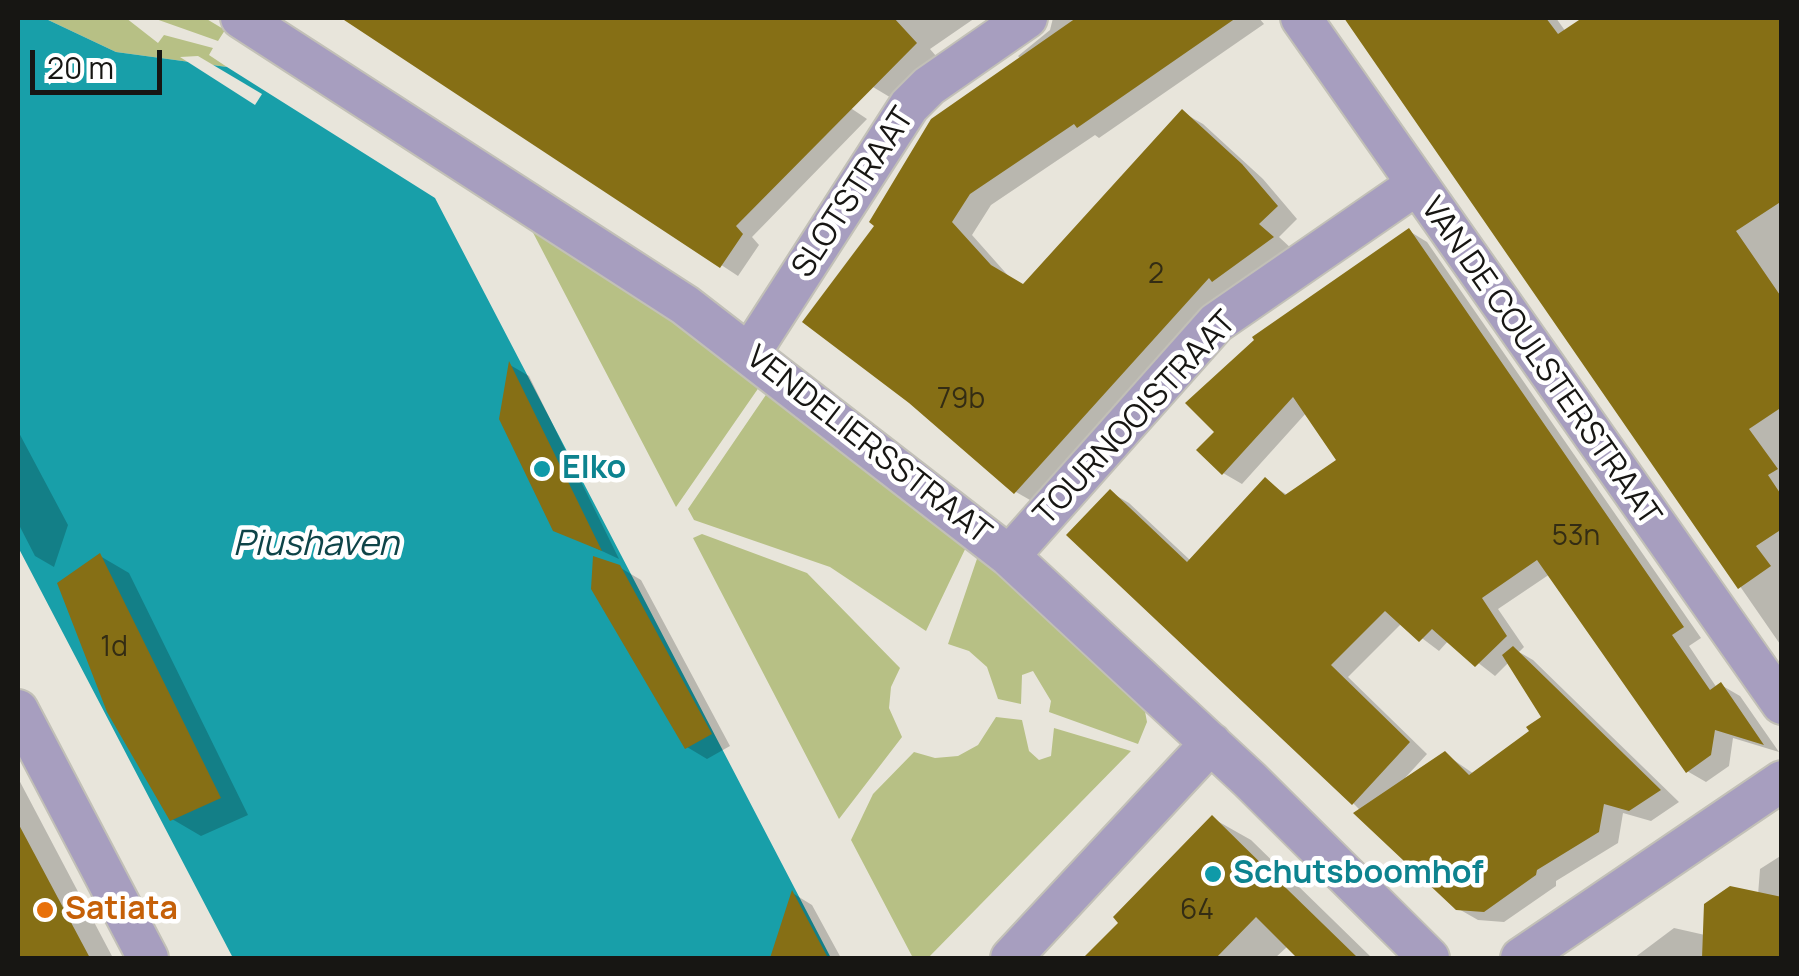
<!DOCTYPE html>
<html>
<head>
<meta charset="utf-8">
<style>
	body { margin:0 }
	#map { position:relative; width:1799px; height:976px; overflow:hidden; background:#e8e5db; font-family:Manrope,sans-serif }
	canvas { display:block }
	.frame { position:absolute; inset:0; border:20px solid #171613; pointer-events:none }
	.scale { position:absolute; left:30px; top:50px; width:132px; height:45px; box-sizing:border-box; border:5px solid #171613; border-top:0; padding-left:12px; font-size:30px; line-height:35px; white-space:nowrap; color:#171613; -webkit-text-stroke:8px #fff; paint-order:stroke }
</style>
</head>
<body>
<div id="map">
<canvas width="1799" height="976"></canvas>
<div class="frame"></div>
<div class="scale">20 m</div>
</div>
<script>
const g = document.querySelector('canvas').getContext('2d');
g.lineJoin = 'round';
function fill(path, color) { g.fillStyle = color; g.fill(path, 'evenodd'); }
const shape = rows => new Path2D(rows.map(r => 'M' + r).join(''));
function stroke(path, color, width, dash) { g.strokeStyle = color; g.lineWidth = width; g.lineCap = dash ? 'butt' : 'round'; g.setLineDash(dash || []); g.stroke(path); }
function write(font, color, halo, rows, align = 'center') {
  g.font = font + ' Manrope,sans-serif'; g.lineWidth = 9; g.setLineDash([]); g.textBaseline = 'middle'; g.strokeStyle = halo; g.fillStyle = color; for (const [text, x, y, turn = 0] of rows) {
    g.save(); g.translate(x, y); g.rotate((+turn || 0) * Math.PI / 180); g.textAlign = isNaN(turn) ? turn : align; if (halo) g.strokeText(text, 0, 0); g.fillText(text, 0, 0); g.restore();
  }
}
fill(shape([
	[44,18,126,18,158,43,164,35,213,48,209,55,227,67,116,52],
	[153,18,205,18,225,30,218,41],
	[528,223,764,380,676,507],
	[772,386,969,541,926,631,830,567,694,520,688,509],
	[702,534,807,573,900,668,891,687,889,708,902,737,839,819,693,538],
	[980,550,1144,706,1147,722,1138,744,1049,712,1051,701,1033,671,1022,675,1021,704,998,699,987,667,969,651,948,644],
	[996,717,1022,720,1029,751,1039,760,1051,756,1054,728,1131,751,928,958,913,958,851,840,873,794,914,752,935,758,958,756,978,745]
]), '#b7c085');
fill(shape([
	[18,18,44,18,116,52,227,67,435,198,831,958,233,958,18,547]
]), '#189fa9');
fill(shape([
	[198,56,262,94,255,105,180,57]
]), '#e8e5db');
fill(shape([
	[346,18,716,18,867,119,752,237,759,245,738,276],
	[806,18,975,18,930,49,936,56,893,99,873,87],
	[1053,18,1259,18,1264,24,1099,138,1095,135,991,205,972,235,1012,280,1024,287,1182,112,1203,124,1263,179,1297,219,1279,237,1293,250,1037,504,1016,492,878,225,1021,59,1018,56,1050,30],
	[1347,18,1556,18,1566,32,1587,18,1782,18,1782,647],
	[1409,231,1427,242,1701,638,1689,646,1717,688,1721,685,1740,696,1779,752,1733,738,1729,766,1706,782,1687,771,1550,574,1498,609,1524,647,1519,652,1533,660,1679,802,1651,821,1623,813,1618,843,1556,881,1556,886,1504,922,1478,920,1457,908,1353,803,1110,492,1129,503,1191,561,1265,481,1289,496,1340,460,1307,412,1242,484,1223,473],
	[1402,623,1439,651,1449,640,1495,676,1509,662,1545,718,1533,732,1474,774,1445,754,1405,778,1427,754,1348,677],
	[510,365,529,376,619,559,555,529],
	[18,431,68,525,54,567,35,556,18,523],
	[100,556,129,573,248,815,201,836,172,819],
	[619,567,641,580,730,746,707,759,687,747],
	[18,778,113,958,18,958],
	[1212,818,1251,840,1372,958,1301,958,1288,946,1275,958,1124,958,1105,940],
	[1782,855,1782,958,1634,958,1674,928,1705,935,1758,895,1760,869],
	[794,894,812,905,841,958,785,958,777,945]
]), '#0003');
fill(shape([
	[341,18,894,18,917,43,736,226,743,234,720,268],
	[1076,18,1236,18,1077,128,1074,124,970,194,952,222,991,265,1023,284,1182,109,1242,164,1278,206,1259,224,1274,237,1212,282,1209,278,1014,494,909,403,802,322,874,226,869,222,931,119],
	[1344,18,1546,18,1558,34,1582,18,1782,18,1782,201,1736,231,1782,298,1782,407,1749,429,1778,469,1768,475,1782,496,1782,529,1756,546,1771,566,1738,589],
	[1409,228,1684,627,1672,635,1710,690,1721,682,1764,745,1715,730,1711,755,1686,773,1537,560,1482,598,1507,636,1475,667,1432,629,1419,642,1385,611,1331,665,1410,742,1352,805,1066,535,1110,489,1187,562,1265,477,1285,495,1336,460,1293,397,1222,475,1196,450,1214,432,1185,403,1254,340,1252,337],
	[509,361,602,551,553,531,499,419],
	[100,553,221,798,170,821,107,712,57,583],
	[593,556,620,565,712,734,685,749,591,589],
	[1513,646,1661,790,1629,811,1604,804,1599,832,1537,870,1536,875,1484,912,1456,910,1353,813,1445,751,1469,775,1529,731,1526,727,1541,717,1502,655],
	[1212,815,1287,889,1358,958,1297,958,1256,917,1216,958,1083,958,1118,923,1113,917],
	[18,823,90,958,18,958],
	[1730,886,1782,897,1782,958,1702,958,1704,904],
	[792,890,828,958,770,958]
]), '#866f15');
const minor = shape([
	[241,18,685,305,1009,556,1250,780,1429,958],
	[1301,18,1782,704],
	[750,353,909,106,929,86,1027,18],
	[1009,556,1216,323,1416,185],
	[18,710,148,958],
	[1011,958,1211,743],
	[1521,958,1782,781]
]);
stroke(minor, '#c2c0b7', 44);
stroke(minor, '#a79ebf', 40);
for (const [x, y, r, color] of [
	[542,469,10,"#0f9aa8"],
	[1213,874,10,"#0f9aa8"],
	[45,910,10,"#e8710a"]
]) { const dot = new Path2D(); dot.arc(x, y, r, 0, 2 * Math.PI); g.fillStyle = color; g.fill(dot); stroke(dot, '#fff', 4); }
write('28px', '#332c14', null, [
	["2",1156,275],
	["79b",961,400],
	["53n",1576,537],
	["1d",114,648],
	["64",1197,911]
]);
write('32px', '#171613', '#fff', [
	["SLOTSTRAAT",854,193,-57],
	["VAN DE COULSTERSTRAAT",1540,362,55],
	["TOURNOOISTRAAT",1136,419,-47],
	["VENDELIERSSTRAAT",868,446,38]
]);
write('bold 32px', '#0d838f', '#fff', [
	["Elko",562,469],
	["Schutsboomhof",1233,874]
], 'left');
write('bold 32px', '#c56008', '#fff', [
	["Satiata",65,910]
], 'left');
write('italic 35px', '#0e4448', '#fff', [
	["Piushaven",316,545]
]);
</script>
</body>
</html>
